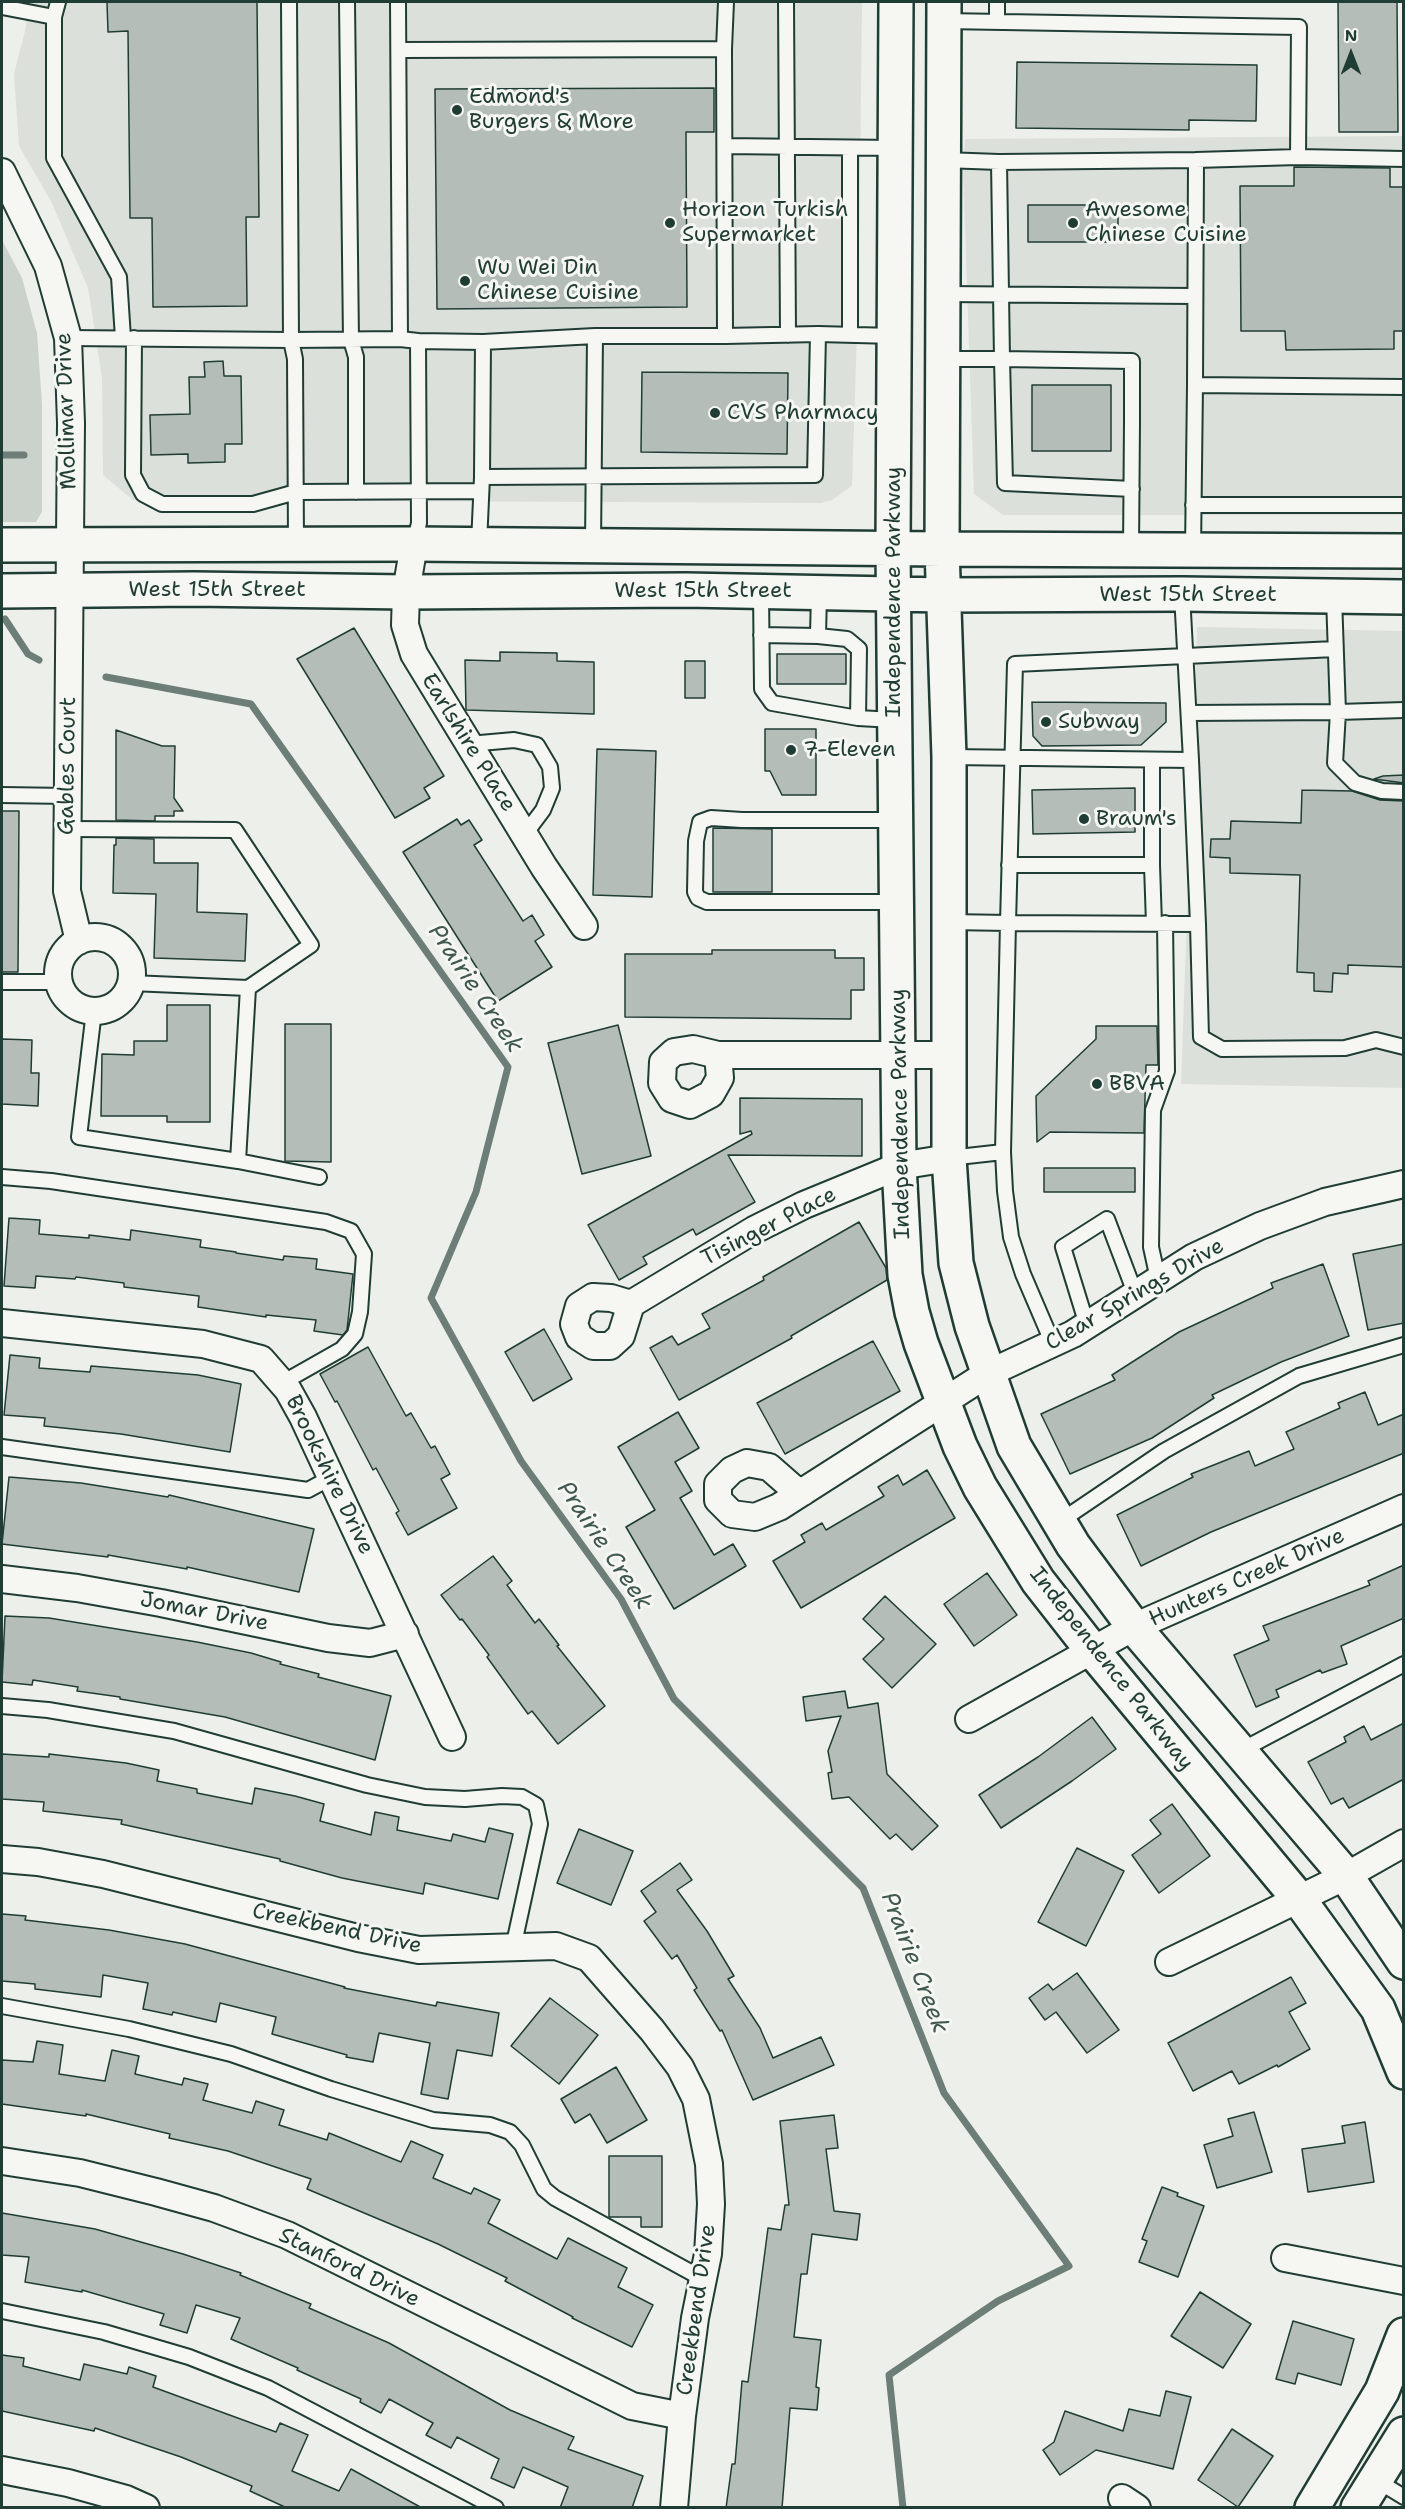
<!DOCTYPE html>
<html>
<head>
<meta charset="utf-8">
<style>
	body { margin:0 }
	#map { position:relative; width:1405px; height:2509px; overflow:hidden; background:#edefea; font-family:"Shantell Sans",sans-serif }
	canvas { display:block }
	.frame { position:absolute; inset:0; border:3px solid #1f3d34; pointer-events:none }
	.north { position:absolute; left:1321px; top:24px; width:60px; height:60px; -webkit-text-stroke:4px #f6f6f2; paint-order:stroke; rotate:0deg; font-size:16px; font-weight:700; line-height:24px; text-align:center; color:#1f3d34 }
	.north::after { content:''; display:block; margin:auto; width:21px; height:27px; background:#1f3d34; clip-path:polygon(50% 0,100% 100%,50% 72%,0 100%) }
</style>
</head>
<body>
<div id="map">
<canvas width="1405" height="2509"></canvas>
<div class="frame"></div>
<div class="north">N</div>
</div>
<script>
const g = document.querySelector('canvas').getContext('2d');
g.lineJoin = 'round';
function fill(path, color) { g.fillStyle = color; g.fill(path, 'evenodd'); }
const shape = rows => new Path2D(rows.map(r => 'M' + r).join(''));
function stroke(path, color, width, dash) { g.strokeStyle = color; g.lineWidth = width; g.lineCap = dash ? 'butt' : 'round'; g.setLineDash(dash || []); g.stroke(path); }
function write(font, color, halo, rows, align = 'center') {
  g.font = font + ' "Shantell Sans",sans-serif'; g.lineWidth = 6; g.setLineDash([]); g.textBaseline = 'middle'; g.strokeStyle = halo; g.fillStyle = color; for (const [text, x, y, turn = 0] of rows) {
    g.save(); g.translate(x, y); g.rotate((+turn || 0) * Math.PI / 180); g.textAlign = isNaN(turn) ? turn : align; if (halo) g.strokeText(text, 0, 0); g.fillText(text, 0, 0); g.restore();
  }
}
fill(shape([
	[26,2,862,2,859,271,852,486,832,500,821,503,133,500,103,475,102,378,88,288,51,201,19,146,14,74,26,27],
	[1403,136,1403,515,1003,515,974,494,963,169,965,139],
	[1197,627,1403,631,1403,1088,1181,1084]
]), '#dce0db');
fill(shape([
	[2,240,22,278,37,333,42,404,42,512,36,522,2,522]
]), '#cbd2cc');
stroke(shape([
	[2,455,24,455],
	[5,619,28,654,39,660],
	[106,677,251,704,508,1067,476,1192,431,1298,521,1461,621,1599,674,1699,863,1888,944,2093,1069,2266,998,2301,889,2375,903,2508]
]), '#6c7e77', 7);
const building = shape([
	[107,2,257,2,259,217,246,217,247,306,153,307,152,218,130,218,128,31,108,32,107,2],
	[1338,2,1397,2,1398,132,1339,132,1338,2],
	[1017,62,1257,65,1256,121,1189,120,1189,130,1016,128,1017,62],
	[714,88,714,132,686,132,687,307,437,309,435,89,714,88],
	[1294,167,1390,168,1390,187,1404,187,1404,331,1394,331,1394,349,1286,350,1285,331,1241,331,1240,186,1294,186,1294,167],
	[1028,205,1118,205,1118,242,1028,242,1028,205],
	[223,361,224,376,241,376,242,444,225,444,225,462,188,463,188,454,151,455,150,415,190,414,189,377,205,377,204,362,223,361],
	[642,372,788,373,787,454,641,452,642,372],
	[1032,385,1111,385,1111,451,1032,451,1032,385],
	[354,628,444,776,424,788,430,798,395,818,297,659,354,628],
	[500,652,557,653,557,661,594,662,594,714,466,710,465,660,500,661,500,652],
	[777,654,846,654,846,684,777,684,777,654],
	[685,661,705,661,705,698,685,698,685,661],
	[1032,702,1166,703,1166,722,1141,745,1042,746,1033,736,1032,702],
	[765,729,816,729,816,795,782,795,770,771,765,771,765,729],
	[116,730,162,746,175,746,174,798,183,811,174,811,174,816,155,816,155,821,116,820,116,730],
	[597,749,656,751,652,897,593,895,597,749],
	[1404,775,1404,783,1374,779,1383,776,1404,775],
	[1135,788,1135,832,1033,834,1032,790,1135,788],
	[1302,790,1352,791,1380,800,1404,801,1404,967,1348,965,1348,974,1333,973,1332,992,1314,991,1314,973,1297,972,1300,875,1230,873,1230,858,1210,857,1211,839,1230,839,1231,821,1301,823,1302,790],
	[2,811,19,811,18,972,2,972,2,811],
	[457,819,461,825,469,820,482,840,474,845,523,921,532,915,544,935,535,941,552,967,498,1001,403,852,457,819],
	[713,828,772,829,772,892,713,892,713,828],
	[116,838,154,839,154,863,198,863,197,912,247,914,245,961,154,958,156,894,113,893,114,845,116,845,116,838],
	[712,950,835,950,835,958,864,958,864,990,851,990,851,1019,625,1017,625,954,712,954,712,950],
	[167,1005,210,1005,210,1122,167,1122,167,1116,101,1116,102,1054,134,1055,134,1041,167,1041,167,1005],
	[285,1024,331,1024,331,1162,285,1161,285,1024],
	[618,1025,651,1156,582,1174,548,1043,618,1025],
	[1096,1026,1157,1026,1158,1065,1146,1065,1144,1133,1050,1132,1037,1142,1036,1096,1096,1039,1096,1026],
	[2,1039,32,1040,31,1073,39,1073,38,1106,2,1104,2,1039],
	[740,1098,862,1099,862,1156,728,1155,755,1202,696,1235,693,1229,643,1257,647,1264,619,1280,588,1225,752,1134,751,1131,740,1134,740,1098],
	[1044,1168,1135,1168,1135,1192,1044,1192,1044,1168],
	[9,1218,40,1220,39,1234,89,1238,89,1235,130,1240,131,1230,201,1240,200,1247,236,1252,236,1253,283,1260,284,1256,317,1259,316,1269,353,1274,347,1330,343,1335,314,1331,316,1320,266,1315,266,1317,198,1307,199,1296,124,1287,124,1283,76,1277,75,1279,36,1276,35,1288,4,1286,9,1218],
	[859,1222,886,1268,887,1280,791,1336,792,1338,679,1400,650,1348,672,1336,678,1345,710,1328,702,1314,764,1280,763,1277,859,1222],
	[1404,1244,1404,1323,1368,1330,1353,1254,1404,1244],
	[1323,1264,1349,1336,1281,1362,1212,1395,1214,1398,1152,1438,1070,1474,1041,1414,1115,1380,1112,1375,1179,1332,1273,1288,1271,1283,1323,1264],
	[544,1329,572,1379,533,1401,505,1352,544,1329],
	[873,1341,900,1391,785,1454,757,1403,873,1341],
	[368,1347,406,1416,411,1413,431,1448,435,1446,450,1474,441,1479,457,1508,408,1535,396,1513,399,1511,376,1468,373,1470,337,1401,335,1402,320,1374,368,1347],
	[10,1355,40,1358,39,1368,90,1372,91,1366,198,1375,241,1384,230,1452,121,1434,44,1426,45,1418,4,1415,10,1355],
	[1365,1392,1378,1425,1404,1414,1404,1453,1211,1532,1141,1566,1117,1515,1193,1477,1191,1474,1249,1451,1255,1466,1294,1449,1286,1432,1340,1408,1338,1403,1365,1392],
	[678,1412,699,1448,675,1462,692,1491,680,1498,714,1555,733,1544,746,1566,674,1609,626,1527,655,1510,618,1447,678,1412],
	[927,1470,955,1518,801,1608,773,1561,805,1542,801,1535,822,1523,826,1530,884,1496,878,1487,898,1475,903,1485,927,1470],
	[9,1477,81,1483,168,1497,169,1495,314,1529,299,1592,187,1567,187,1569,108,1555,108,1557,2,1544,9,1477],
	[493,1556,512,1581,507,1585,535,1623,539,1619,559,1645,557,1646,605,1706,558,1744,532,1711,528,1714,487,1657,489,1655,462,1619,460,1620,441,1595,493,1556],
	[1404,1565,1404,1618,1341,1646,1347,1664,1322,1673,1320,1670,1276,1690,1279,1697,1256,1707,1234,1655,1269,1640,1263,1626,1370,1585,1368,1581,1404,1565],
	[987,1573,1017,1615,974,1646,944,1604,987,1573],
	[885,1596,936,1644,892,1688,863,1659,884,1639,863,1619,885,1596],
	[5,1616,49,1618,197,1642,251,1653,281,1662,280,1664,319,1674,318,1677,391,1696,375,1760,225,1717,120,1699,120,1697,77,1691,78,1687,33,1680,32,1685,2,1682,5,1616],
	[845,1691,848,1708,878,1703,887,1774,938,1826,912,1850,896,1834,890,1839,849,1797,832,1799,828,1773,832,1772,828,1751,841,1716,806,1721,803,1697,845,1691],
	[1092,1717,1116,1749,1072,1781,1001,1828,979,1795,1038,1757,1092,1717],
	[1404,1723,1404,1779,1349,1808,1343,1798,1331,1804,1308,1762,1346,1742,1344,1737,1364,1726,1371,1740,1404,1723],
	[2,1754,49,1757,49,1754,126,1763,159,1770,157,1781,197,1789,197,1793,252,1804,255,1788,295,1796,324,1804,320,1821,371,1835,375,1812,399,1817,397,1830,451,1841,453,1834,485,1842,489,1828,513,1834,498,1899,425,1883,423,1894,342,1878,280,1861,280,1859,121,1824,122,1820,43,1811,44,1802,2,1799,2,1754],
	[1172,1804,1210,1856,1159,1893,1132,1855,1161,1834,1150,1820,1172,1804],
	[579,1829,633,1851,611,1905,557,1883,579,1829],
	[1077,1848,1124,1871,1086,1946,1038,1922,1077,1848],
	[680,1863,692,1880,677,1890,707,1931,734,1976,728,1979,760,2028,773,2058,821,2037,834,2065,753,2100,722,2030,720,2031,694,1990,697,1988,677,1955,672,1959,644,1921,656,1912,641,1891,680,1863],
	[2,1914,26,1916,25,1920,109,1930,185,1944,345,1987,344,1988,436,2006,437,2002,499,2013,492,2056,457,2050,448,2099,421,2094,430,2043,379,2033,373,2062,346,2057,347,2055,272,2034,276,2017,220,2003,216,2022,173,2012,172,2015,143,2009,148,1983,103,1975,101,1997,35,1989,35,1984,2,1981,2,1914],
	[1077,1973,1119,2030,1087,2053,1056,2012,1045,2020,1029,1998,1048,1984,1053,1990,1077,1973],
	[1291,1977,1306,2003,1289,2012,1310,2049,1278,2067,1277,2065,1239,2084,1232,2071,1193,2091,1168,2043,1291,1977],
	[550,1998,598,2035,559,2084,511,2046,550,1998],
	[37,2041,63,2045,59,2074,105,2081,112,2050,139,2056,135,2074,182,2085,184,2078,208,2084,203,2100,252,2113,256,2101,284,2110,279,2125,327,2140,329,2133,401,2162,411,2141,443,2155,433,2178,471,2194,474,2188,500,2200,488,2223,557,2259,568,2238,627,2268,618,2287,653,2305,632,2347,572,2318,573,2317,505,2281,507,2278,438,2244,307,2189,311,2179,228,2151,169,2138,170,2134,86,2114,86,2116,2,2104,2,2060,33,2062,37,2041],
	[616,2067,647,2120,607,2143,590,2114,575,2123,561,2099,616,2067],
	[1254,2112,1272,2172,1217,2188,1204,2145,1233,2136,1228,2119,1254,2112],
	[834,2115,838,2148,826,2149,834,2211,860,2214,857,2240,812,2234,807,2274,801,2274,794,2337,821,2340,816,2387,819,2388,817,2410,790,2408,782,2508,726,2508,732,2464,735,2464,742,2381,748,2382,768,2228,781,2230,785,2205,789,2205,780,2121,834,2115],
	[1365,2122,1374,2182,1308,2192,1302,2149,1345,2143,1342,2126,1365,2122],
	[609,2156,662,2156,662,2227,641,2227,641,2217,609,2217,609,2156],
	[1162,2187,1178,2193,1177,2196,1204,2206,1178,2277,1139,2262,1147,2241,1142,2239,1162,2187],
	[2,2213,95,2229,183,2254,241,2273,240,2275,311,2304,309,2308,389,2343,510,2410,574,2437,568,2449,643,2476,632,2508,560,2508,568,2487,523,2467,514,2488,491,2478,499,2459,457,2437,451,2448,426,2435,433,2423,389,2399,381,2413,360,2402,361,2399,297,2370,298,2368,231,2339,240,2318,196,2305,187,2333,160,2325,164,2314,82,2290,82,2292,25,2282,29,2257,2,2255,2,2213],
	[1200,2292,1251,2324,1223,2368,1171,2336,1200,2292],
	[1293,2321,1354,2339,1341,2385,1298,2373,1295,2384,1276,2379,1293,2321],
	[2,2355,24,2358,23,2366,80,2380,84,2364,127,2374,129,2367,156,2376,153,2387,276,2432,280,2423,308,2435,292,2471,339,2491,351,2469,422,2508,287,2508,250,2491,252,2486,181,2457,95,2428,94,2431,2,2411,2,2355],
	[1166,2391,1191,2397,1173,2469,1096,2450,1060,2475,1043,2450,1054,2442,1065,2411,1123,2431,1129,2409,1160,2416,1166,2391],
	[1232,2429,1273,2456,1238,2507,1198,2480,1232,2429]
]);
fill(building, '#b4bdb8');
stroke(building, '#1f3d34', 1.5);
const service = shape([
	[58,2,54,17,54,158,119,277,123,338],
	[289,2,291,340,400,339,418,341],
	[347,2,351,340,356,357,356,492],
	[398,2,400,339],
	[786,2,788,335],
	[2,7,54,17],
	[944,21,1299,27,1298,157],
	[997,22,997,2],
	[724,49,726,2],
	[399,50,724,49,725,336,818,334,894,336],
	[725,146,895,148],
	[850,148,850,335],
	[944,160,999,162,1196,160],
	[943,294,1195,296],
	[68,338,291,340,295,359,296,544],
	[134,338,133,475,143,494,162,504,253,504,296,492,480,491],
	[483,342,595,336],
	[943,359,1002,359,999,162],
	[1195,385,1196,160,1298,157,1404,159],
	[482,477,815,475,818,334],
	[1193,505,1404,505],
	[414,544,419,523,418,341,483,342,482,477,479,544],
	[593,545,595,336,725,336],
	[1131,551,1132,422,1132,361,1002,359,1005,483,1132,489],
	[1193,551,1195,385,1404,387],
	[761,591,762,689,772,703,858,718,894,720],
	[1334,597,1338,712,1404,710],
	[761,635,818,636,819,592],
	[818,636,847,639,859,649,858,718],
	[1189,713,1338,712,1335,763,1355,783,1382,791,1404,792],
	[469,744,514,740,537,745,550,767,552,788,543,810,525,834],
	[949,757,1191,760,1182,594],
	[2,795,68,796],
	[896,820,742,820,711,818,700,822,696,841,695,892,698,898,707,902,897,902],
	[68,829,235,830,311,945,248,988,238,1161,79,1137,94,1011],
	[1009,865,1152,865,1152,760],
	[1152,865,1154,924],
	[950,922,1008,923,1015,664,1335,649],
	[1198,924,1201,1037,1222,1049,1345,1048,1376,1040,1404,1047],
	[2,982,58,982],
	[131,983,248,988],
	[949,1158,1003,1152],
	[238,1161,319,1177],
	[2,1177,51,1181,326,1222,351,1231,364,1254,360,1312,355,1334,342,1349,282,1383],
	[1158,1279,1151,1247,1153,1110,1167,1071,1165,923],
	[1087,1325,1063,1247,1107,1219,1135,1293],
	[1053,1344,1023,1274,1011,1237,1005,1191,1003,1152,1008,923,1198,924,1191,760],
	[2,1447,308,1490,332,1477],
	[1059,1522,1164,1451,1299,1376,1404,1345],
	[2,1706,48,1710,174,1731,367,1785,425,1797,465,1799,502,1796,522,1797,536,1805,540,1824,513,1948],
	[1240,1751,1404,1664],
	[2,2006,129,2029,231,2054,331,2089,433,2120,490,2125,510,2132,522,2145,544,2189,555,2198,703,2279],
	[2,2311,104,2332,189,2357,268,2388,496,2508],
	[1376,2480,1404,2497]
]);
const minor = shape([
	[2,172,48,266,68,338,71,423,67,891,79,941],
	[414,544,406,592,405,625,414,654,544,867,584,926],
	'58 974a37 37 0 1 1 74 0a37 37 0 1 1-74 0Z',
	[718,1055,720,1078,711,1094,690,1105,672,1099,662,1083,663,1062,674,1052,693,1049,718,1055,948,1055],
	[593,1297,611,1298,631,1304,621,1336,610,1346,593,1346,579,1337,574,1324,579,1306,593,1297],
	[631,1304,754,1230,804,1205,899,1166,949,1158],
	[2,1323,203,1344,261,1359,288,1390,303,1417,452,1737],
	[803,1492,793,1488,769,1467,747,1463,732,1470,718,1484,718,1500,732,1514,755,1517,779,1507,987,1374,1073,1334,1194,1257,1260,1226,1325,1202,1404,1184],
	[2,1579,77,1588,161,1603,328,1638,370,1643,405,1634],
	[969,1719,1134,1627,1404,1508],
	[2,1859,38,1862,103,1874,358,1938,419,1950,556,1946,589,1958,652,2030,680,2067,696,2099,709,2164,711,2204,708,2254,695,2318,682,2416,674,2508],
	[1169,1962,1346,1876,1404,1843],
	[2,2161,80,2173,156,2192,214,2208,287,2235,632,2406,682,2416],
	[1285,2258,1404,2281],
	[2,2470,68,2483,126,2499,146,2508],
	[1122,2498,1137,2508]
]);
const secondary = shape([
	[896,2,893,548,899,1166,905,1275,912,1312,921,1343,960,1446,980,1487,1038,1581,1092,1650,1298,1898,1378,2009,1404,2072],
	[944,2,942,549,949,757,949,1158,956,1263,972,1326,1014,1446,1073,1545,1134,1627,1346,1876,1404,1962],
	[2,545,414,544,942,549,1404,551],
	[2,591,194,589,406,592,686,590,944,595,1182,594,1404,597],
	[1312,2508,1382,2391,1404,2335],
	[1358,2508,1404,2434]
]);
stroke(service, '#1f3d34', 18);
stroke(minor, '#1f3d34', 30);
stroke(secondary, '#1f3d34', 38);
stroke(service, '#f6f6f2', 14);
stroke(minor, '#f6f6f2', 26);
stroke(secondary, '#f6f6f2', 33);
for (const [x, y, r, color] of [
	[457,110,6,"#1f3d34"],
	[670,223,6,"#1f3d34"],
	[1073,223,6,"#1f3d34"],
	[465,281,6,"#1f3d34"],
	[715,413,6,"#1f3d34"],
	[1046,722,6,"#1f3d34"],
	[791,750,6,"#1f3d34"],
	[1084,819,6,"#1f3d34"],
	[1097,1084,6,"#1f3d34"]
]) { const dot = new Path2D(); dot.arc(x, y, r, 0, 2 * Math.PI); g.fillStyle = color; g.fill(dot); stroke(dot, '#f6f6f2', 2); }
write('22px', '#1f3d34', '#f6f6f2', [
	["Edmond's",469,97],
	["Burgers & More",469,122],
	["Horizon Turkish",682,210],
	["Supermarket",682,235],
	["Awesome",1085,210],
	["Chinese Cuisine",1085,235],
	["Wu Wei Din",477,268],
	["Chinese Cuisine",477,293],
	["CVS Pharmacy",727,413],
	["Subway",1058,722],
	["7-Eleven",803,750],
	["Braum's",1096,819],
	["BBVA",1109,1084]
], 'left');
write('22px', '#1f3d34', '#f6f6f2', [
	["Mollimar Drive",67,411,-92],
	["West 15th Street",217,590],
	["West 15th Street",703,591],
	["Independence Parkway",894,592,-90],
	["West 15th Street",1188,595],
	["Earlshire Place",468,743,58],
	["Gables Court",68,766,-89],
	["Independence Parkway",901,1114,-91],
	["Tisinger Place",769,1227,-27],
	["Clear Springs Drive",1135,1295,-30],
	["Brookshire Drive",329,1475,64],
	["Hunters Creek Drive",1247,1578,-24],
	["Jomar Drive",204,1612,11],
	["Independence Parkway",1111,1669,52],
	["Creekbend Drive",337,1929,12],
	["Stanford Drive",349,2268,26],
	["Creekbend Drive",697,2310,-82]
]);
write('italic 24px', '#3f5850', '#f6f6f2', [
	["Prairie Creek",475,989,56],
	["Prairie Creek",604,1546,56],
	["Prairie Creek",914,1963,69]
]);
</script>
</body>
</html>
